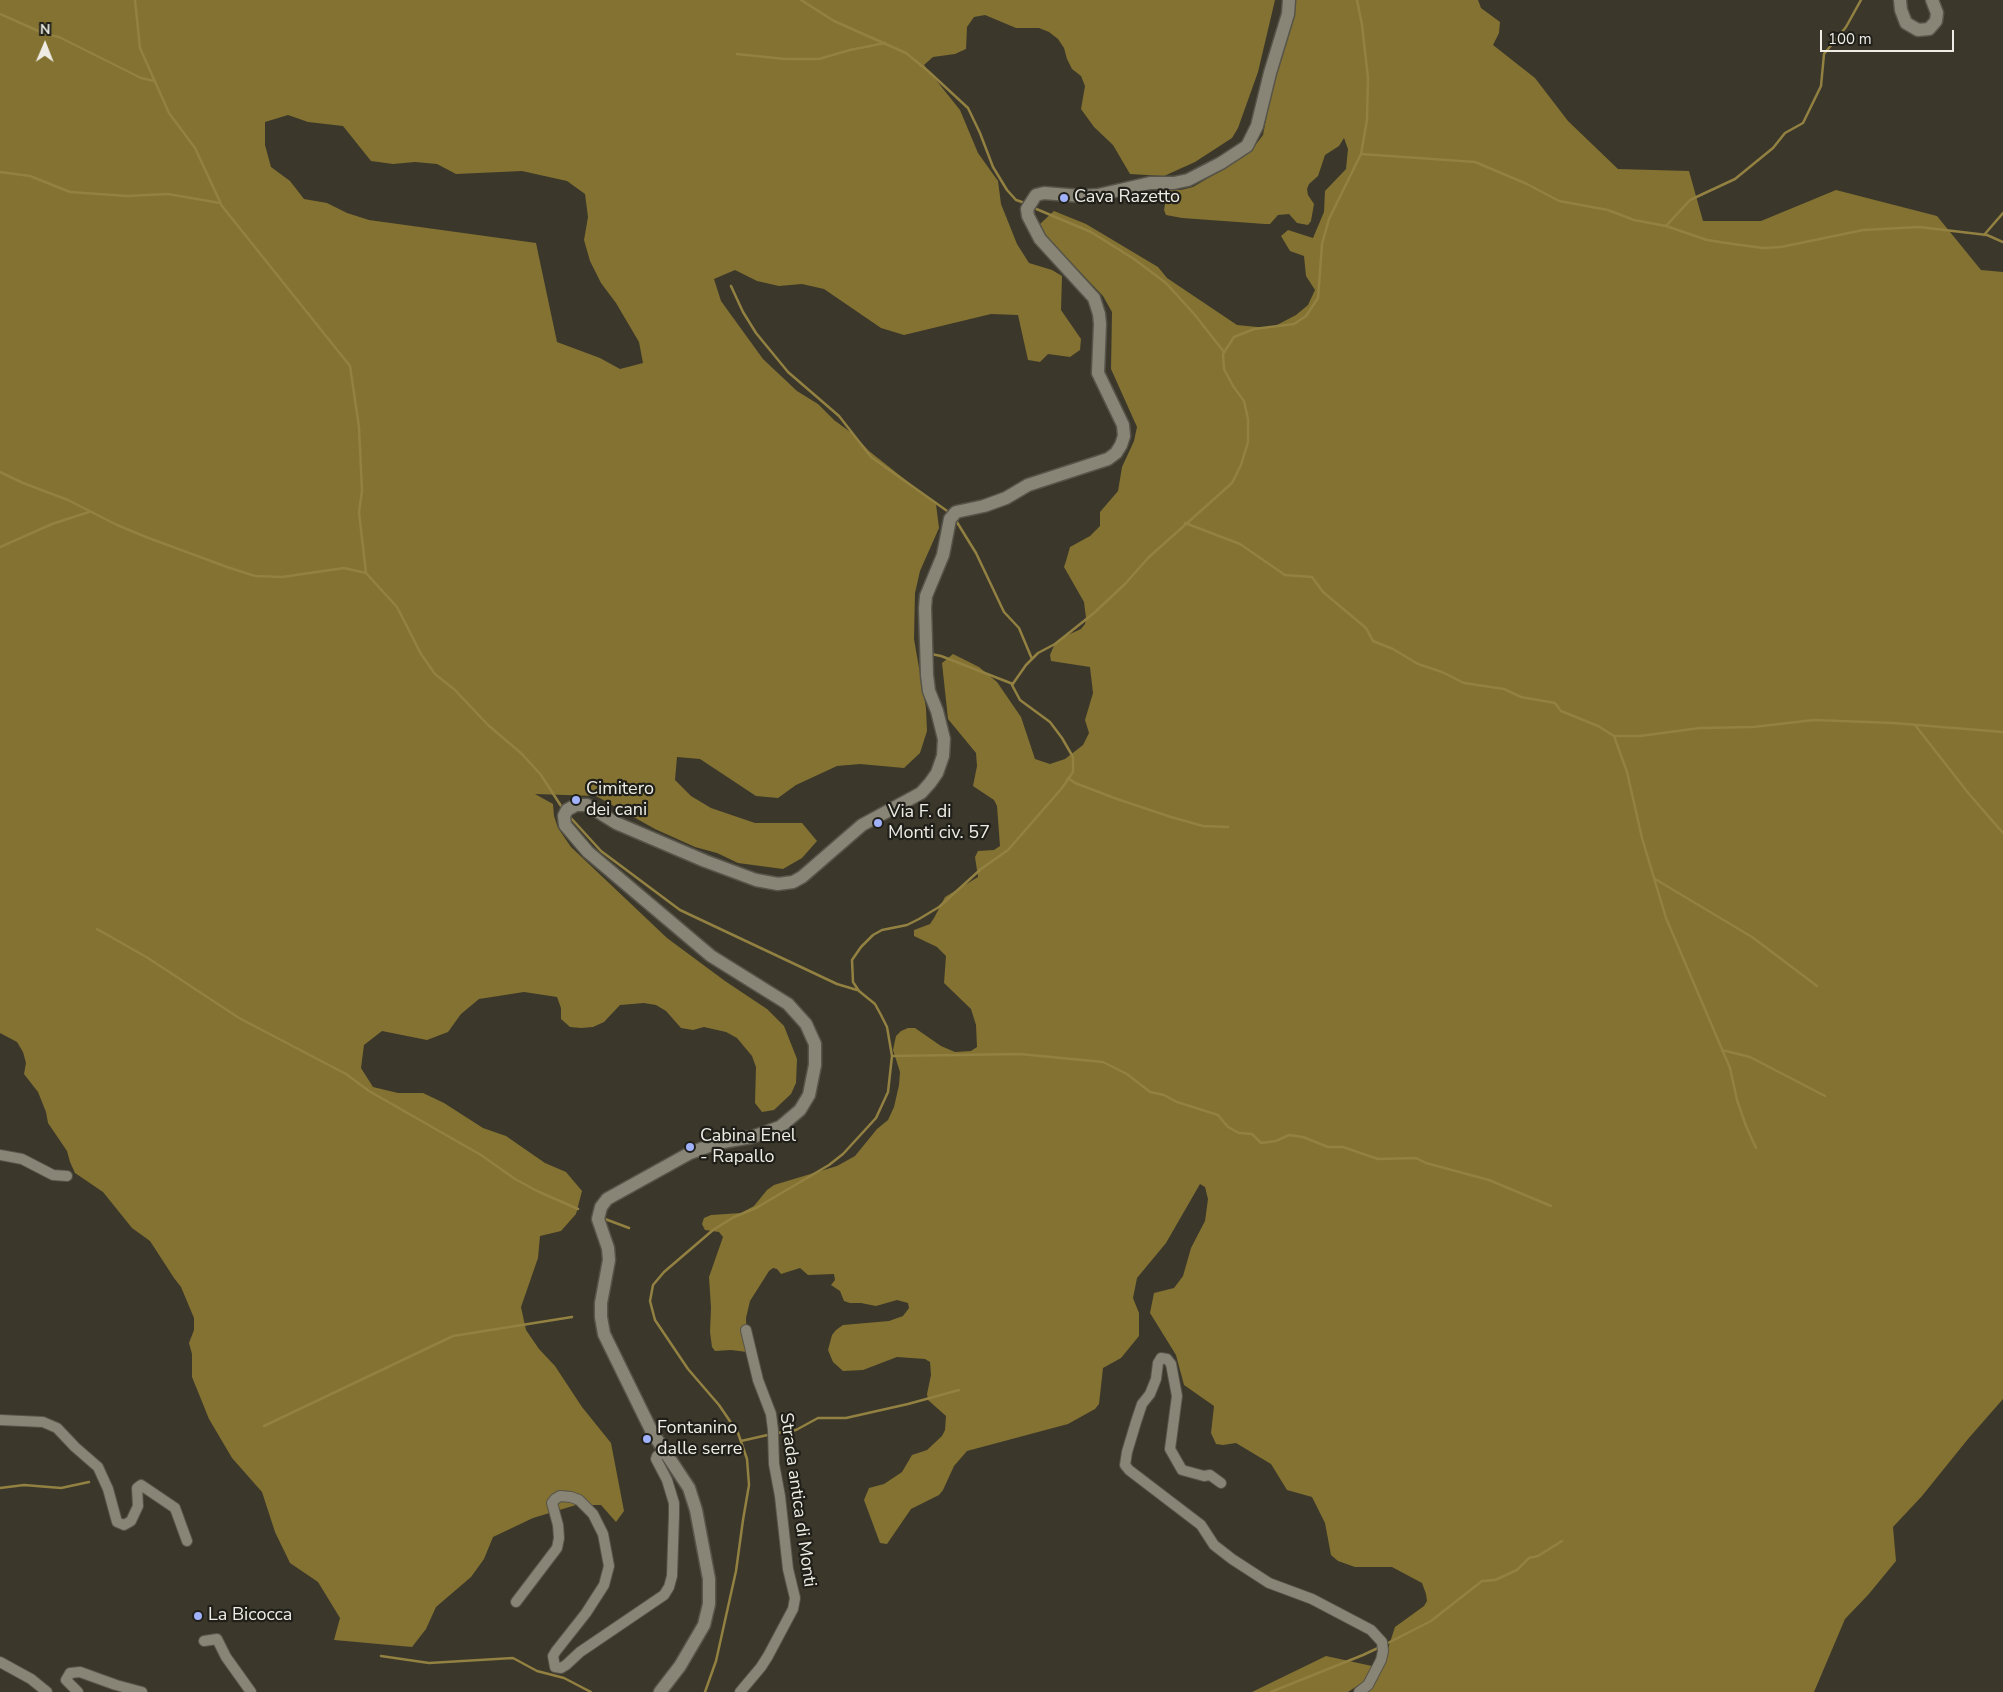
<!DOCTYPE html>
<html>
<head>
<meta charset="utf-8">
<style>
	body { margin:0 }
	#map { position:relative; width:2003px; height:1692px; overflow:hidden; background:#3b372b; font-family:"Nunito Sans",sans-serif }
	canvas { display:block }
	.north { position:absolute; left:20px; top:20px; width:50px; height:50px; -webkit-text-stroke:4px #201f19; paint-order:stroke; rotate:1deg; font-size:14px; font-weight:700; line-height:20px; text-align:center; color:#eeece4 }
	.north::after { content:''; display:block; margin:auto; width:18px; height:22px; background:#eeece4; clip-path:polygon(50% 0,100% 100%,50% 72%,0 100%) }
	.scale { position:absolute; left:1820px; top:30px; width:134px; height:22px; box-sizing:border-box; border:2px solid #eeece4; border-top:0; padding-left:6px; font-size:15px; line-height:18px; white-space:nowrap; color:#eeece4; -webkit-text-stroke:4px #201f19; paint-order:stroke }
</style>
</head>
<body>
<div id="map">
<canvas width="2003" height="1692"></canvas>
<div class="north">N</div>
<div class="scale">100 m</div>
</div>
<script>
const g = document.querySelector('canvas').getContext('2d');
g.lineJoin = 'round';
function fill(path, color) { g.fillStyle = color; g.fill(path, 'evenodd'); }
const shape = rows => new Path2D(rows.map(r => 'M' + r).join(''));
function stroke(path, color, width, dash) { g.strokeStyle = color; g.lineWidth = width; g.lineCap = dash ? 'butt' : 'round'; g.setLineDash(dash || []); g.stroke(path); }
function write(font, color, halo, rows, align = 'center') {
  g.font = font + ' "Nunito Sans",sans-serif'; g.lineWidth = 4.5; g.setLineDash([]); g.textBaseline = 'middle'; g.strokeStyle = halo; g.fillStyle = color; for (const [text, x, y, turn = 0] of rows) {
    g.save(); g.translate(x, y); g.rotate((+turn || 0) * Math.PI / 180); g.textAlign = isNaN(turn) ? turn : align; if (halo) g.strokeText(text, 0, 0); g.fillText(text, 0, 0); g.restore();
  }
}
fill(shape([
	[0,0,1275,0,1258,72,1238,128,1232,138,1195,162,1164,176,1130,174,1113,145,1094,127,1081,109,1085,86,1081,76,1072,69,1067,59,1064,48,1058,39,1049,32,1039,28,1016,28,985,15,974,17,967,27,966,49,955,54,933,57,924,65,960,110,978,153,998,181,1001,204,1017,244,1029,263,1052,270,1062,276,1061,310,1081,339,1080,350,1070,357,1048,354,1040,362,1028,360,1018,315,991,314,904,335,881,328,824,289,802,284,779,286,757,281,735,270,714,279,721,301,763,359,797,391,818,404,834,420,853,434,869,451,936,504,939,528,920,571,915,593,914,639,926,708,927,731,920,753,904,768,860,764,837,766,796,785,778,798,756,796,700,759,677,757,675,780,691,796,711,808,755,823,802,823,817,841,802,858,783,869,738,863,717,853,695,847,655,829,596,796,535,794,553,804,554,816,558,828,571,847,667,938,725,981,767,1009,784,1026,797,1059,796,1083,791,1094,774,1110,762,1112,755,1103,756,1067,752,1056,737,1038,726,1032,704,1027,693,1030,681,1028,666,1011,656,1005,644,1003,620,1005,604,1022,593,1027,581,1028,570,1027,561,1019,561,1008,557,997,524,992,479,999,461,1014,448,1032,427,1040,382,1031,364,1045,361,1068,373,1087,398,1093,423,1093,444,1103,483,1128,506,1136,545,1163,566,1172,582,1191,576,1214,561,1231,540,1236,538,1258,521,1307,526,1330,539,1349,555,1366,582,1407,611,1443,624,1511,616,1522,601,1505,576,1505,533,1518,493,1537,484,1559,471,1577,436,1607,426,1629,412,1647,334,1640,340,1618,318,1582,290,1563,275,1532,262,1492,232,1458,209,1419,192,1377,192,1354,189,1343,194,1330,194,1318,181,1287,174,1278,150,1241,132,1228,103,1192,75,1173,70,1162,67,1151,48,1123,46,1112,38,1092,24,1074,26,1063,23,1052,17,1042,0,1033],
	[288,115,308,122,343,126,371,161,393,164,415,162,437,164,456,174,522,171,567,181,585,194,588,217,584,240,590,261,601,283,616,303,639,342,643,363,620,369,600,358,557,342,536,243,369,220,347,213,327,203,304,199,290,181,271,167,265,145,265,122],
	[1293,0,1478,0,1481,8,1500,22,1499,33,1493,45,1535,78,1568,121,1618,169,1689,171,1703,221,1761,221,1836,190,1937,216,1981,270,2003,272,2003,1399,1968,1439,1922,1496,1893,1527,1896,1561,1868,1595,1845,1619,1814,1692,1368,1692,1383,1664,1395,1627,1424,1606,1427,1601,1426,1594,1422,1583,1392,1567,1355,1567,1338,1561,1331,1555,1325,1523,1312,1497,1287,1490,1271,1464,1236,1443,1223,1445,1216,1444,1211,1433,1214,1406,1184,1385,1176,1355,1150,1313,1154,1293,1174,1288,1183,1276,1191,1248,1205,1221,1208,1199,1205,1187,1200,1184,1166,1243,1137,1278,1133,1298,1139,1313,1139,1336,1121,1358,1103,1368,1099,1404,1095,1409,1068,1424,967,1451,954,1466,943,1490,939,1495,911,1509,887,1544,880,1543,864,1500,869,1488,884,1484,902,1472,912,1455,927,1450,942,1436,945,1430,946,1416,928,1400,927,1394,931,1375,930,1362,925,1359,897,1357,863,1370,843,1371,833,1362,828,1350,832,1335,836,1330,843,1325,889,1321,903,1316,909,1308,908,1303,897,1300,876,1306,861,1303,850,1303,844,1301,840,1291,831,1285,835,1280,834,1274,808,1275,800,1268,781,1274,777,1269,773,1268,769,1271,750,1301,746,1318,747,1352,731,1350,715,1351,712,1347,710,1332,711,1308,709,1277,723,1237,719,1232,705,1230,702,1224,704,1218,711,1215,741,1213,754,1206,767,1190,774,1185,837,1166,855,1156,877,1129,888,1120,894,1107,899,1085,900,1072,893,1050,896,1036,901,1031,908,1028,915,1028,941,1046,955,1052,971,1051,977,1047,976,1025,971,1009,944,983,946,956,937,947,914,936,914,930,930,924,934,918,945,897,978,877,975,857,978,851,994,850,1000,846,997,806,994,800,973,786,977,766,976,753,948,719,942,663,953,654,979,667,997,682,1021,717,1035,759,1050,764,1065,759,1083,745,1089,733,1085,720,1093,693,1090,667,1051,661,1050,655,1055,643,1061,638,1081,629,1085,624,1086,618,1084,602,1064,567,1066,561,1070,547,1090,536,1100,526,1100,512,1118,491,1122,467,1134,441,1137,427,1111,369,1112,312,1103,296,1043,233,1040,224,1054,211,1086,224,1158,267,1167,278,1237,325,1268,328,1275,326,1296,315,1308,305,1315,290,1306,276,1304,256,1290,251,1281,236,1288,230,1313,238,1324,212,1325,191,1346,169,1348,149,1344,138,1339,146,1325,155,1318,176,1309,184,1307,189,1308,195,1314,204,1311,221,1308,225,1297,223,1289,214,1278,215,1270,224,1265,224,1182,218,1166,215,1164,210,1166,199,1166,190,1181,190,1193,187,1232,164,1251,151,1263,135,1275,72],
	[1326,1656,1372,1666,1363,1682,1348,1692,1252,1692]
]), '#837231');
stroke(shape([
	[135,0,140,48,169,113,195,148,222,206,350,366,359,427,362,491,359,512,366,573],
	[801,0,834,21,906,53,928,71,968,108,980,133,993,167,1007,190,1016,200,1022,202],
	[0,14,45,34,59,37,141,78,154,81],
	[737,54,785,59,819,59,850,50,885,43],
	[1361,154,1475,162,1527,184,1559,201,1608,210,1634,220,1666,226,1707,240,1733,244,1763,248,1781,247,1863,230,1919,227,1987,235,2003,242],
	[0,172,30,176,70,192,127,196,168,194,220,203],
	[1034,208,1091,232,1134,259,1166,283,1195,315,1224,352],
	[1666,226,1690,200,1735,179,1773,148,1785,133,1803,123,1821,86,1824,54,1846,27,1861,0],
	[1984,235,2003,213],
	[731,286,743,312,756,333,788,372,839,416,871,457,950,513],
	[0,472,23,483,68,500,117,525,146,537,227,567,255,576,282,577,344,568,366,573,397,607,421,654,435,674,455,690,488,725,522,754,541,775,563,809],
	[955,519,976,553,1004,612,1019,628,1032,659],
	[1185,523,1240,544,1285,575,1312,577,1323,592,1366,628,1373,641,1393,649,1418,664,1442,672,1464,683,1504,689,1521,697,1555,703,1561,711,1598,726,1614,736,1640,736,1700,728,1753,727,1814,720,1893,723,2003,732],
	[0,547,52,524,89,512],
	[931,654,941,656,1013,684],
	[1915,725,1969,794,2003,833],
	[1614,736,1627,772,1642,838,1666,918,1730,1068,1737,1100,1746,1126,1756,1148],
	[1068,778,1075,783,1117,799,1171,817,1203,826,1228,827],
	[570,817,601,851,680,910,837,984,857,990],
	[1655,879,1752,937,1817,986],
	[97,929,148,958,239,1018,346,1074,369,1091,481,1155,515,1179,537,1191,578,1209],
	[1722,1050,1750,1057,1825,1096],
	[892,1056,1020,1054,1103,1062,1127,1074,1150,1092,1164,1095,1177,1102,1218,1115,1228,1127,1239,1133,1252,1134,1261,1143,1276,1141,1289,1135,1303,1137,1328,1147,1343,1147,1378,1159,1416,1158,1426,1163,1489,1180,1551,1206],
	[605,1219,629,1228],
	[264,1426,453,1336,572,1317],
	[777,1433,796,1430,818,1418,846,1418,908,1404,959,1390],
	[741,1441,772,1434],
	[0,1488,24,1485,61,1488,89,1482],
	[1384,1645,1431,1621,1482,1581,1495,1580,1517,1570,1529,1558,1538,1556,1562,1541],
	[381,1656,429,1663,513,1658,537,1671,564,1678,591,1692],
	[705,1692,716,1661,736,1571,743,1520,749,1485,747,1459,738,1433,719,1405,688,1369,655,1320,650,1301,653,1285,664,1272,713,1230,734,1217,756,1208,829,1165,843,1154,876,1118,888,1092,892,1056,887,1027,881,1015,875,1004,859,991,853,982,852,960,861,947,873,935,882,930,907,925,919,919,939,907,981,869,1008,850,1062,788,1073,772,1073,757,1062,738,1050,722,1020,700,1012,685,1026,665,1038,653,1055,644,1094,613,1125,584,1149,557,1232,483,1241,465,1248,442,1248,419,1244,401,1233,386,1224,369,1223,354,1234,337,1254,329,1294,324,1306,316,1318,298,1322,244,1329,219,1361,154,1367,120,1368,78,1362,25,1357,0],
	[1271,1692,1363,1655,1378,1648]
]), '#928141', 2.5);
const minor = shape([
	[0,1155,22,1159,53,1175,67,1176],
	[0,1420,43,1422,57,1428,75,1447,98,1467,108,1489,117,1522,124,1525,131,1521,138,1506,137,1488,141,1485,175,1508,187,1541],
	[1221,1483,1210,1475,1204,1476,1182,1470,1170,1449,1177,1396,1171,1364,1167,1359,1161,1358,1158,1363,1156,1379,1150,1394,1142,1404,1136,1422,1127,1452,1125,1465,1129,1470,1201,1525,1214,1545,1232,1559,1269,1583,1312,1599,1371,1630,1382,1642,1383,1651,1381,1660,1368,1685,1359,1692],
	[516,1602,557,1548,559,1538,558,1525,552,1503,555,1499,560,1496,571,1497,579,1500,593,1514,603,1534,609,1566,604,1585,586,1613,556,1651,553,1656,555,1667,561,1668,566,1665,580,1652,664,1595,669,1587,672,1576,674,1515,674,1503,667,1480,656,1459,657,1456,665,1451],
	[204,1641,217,1639,226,1657,251,1692],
	[0,1662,31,1679,47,1692],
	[78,1692,66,1680,70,1673,80,1672,116,1685,142,1692],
	[740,1692,761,1667,768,1656,793,1609,795,1598,788,1569,780,1496,774,1464,773,1430,771,1414,758,1380,746,1330]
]);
const tertiary = shape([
	[1900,0,1901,10,1906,23,1918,30,1929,29,1936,21,1937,13,1932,0],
	[660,1692,680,1666,704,1625,709,1604,709,1579,696,1510,689,1488,652,1432,604,1334,601,1317,601,1303,609,1260,608,1248,598,1219,601,1207,607,1199,690,1153,717,1143,752,1137,780,1127,800,1110,809,1095,815,1065,815,1044,806,1024,788,1004,711,956,588,852,565,825,564,816,567,810,576,805,587,805,616,823,705,861,756,880,778,884,793,882,802,877,862,825,921,793,930,783,937,773,943,756,944,739,937,711,929,691,927,675,925,608,926,596,943,555,950,519,956,512,984,506,1006,498,1028,485,1108,459,1116,453,1121,445,1124,436,1123,425,1098,373,1100,324,1099,314,1094,298,1040,239,1028,216,1027,209,1036,195,1044,193,1081,196,1098,195,1150,183,1174,183,1188,180,1221,163,1247,146,1257,126,1270,73,1288,14,1289,0]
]);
stroke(minor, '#575449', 12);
stroke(tertiary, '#575449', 15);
stroke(minor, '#888577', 10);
stroke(tertiary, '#888577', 12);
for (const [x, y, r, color] of [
	[1064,198,5,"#a1b2fd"],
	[576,800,5,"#a1b2fd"],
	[878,823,5,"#a1b2fd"],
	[690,1147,5,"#a1b2fd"],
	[647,1439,5,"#a1b2fd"],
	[198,1616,5,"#a1b2fd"]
]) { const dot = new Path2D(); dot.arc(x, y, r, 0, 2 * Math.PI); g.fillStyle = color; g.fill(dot); stroke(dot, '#201f19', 2); }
write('18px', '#eeece4', '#201f19', [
	["Cava Razetto",1074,198],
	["Cimitero",586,790],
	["dei cani",586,811],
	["Via F. di",888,813],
	["Monti civ. 57",888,834],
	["Cabina Enel",700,1137],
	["- Rapallo",700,1158],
	["Fontanino",657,1429],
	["dalle serre",657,1450],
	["La Bicocca",208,1616]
], 'left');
write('18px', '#eeece4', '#201f19', [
	["Strada antica di Monti",797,1500,82]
]);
</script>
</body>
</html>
